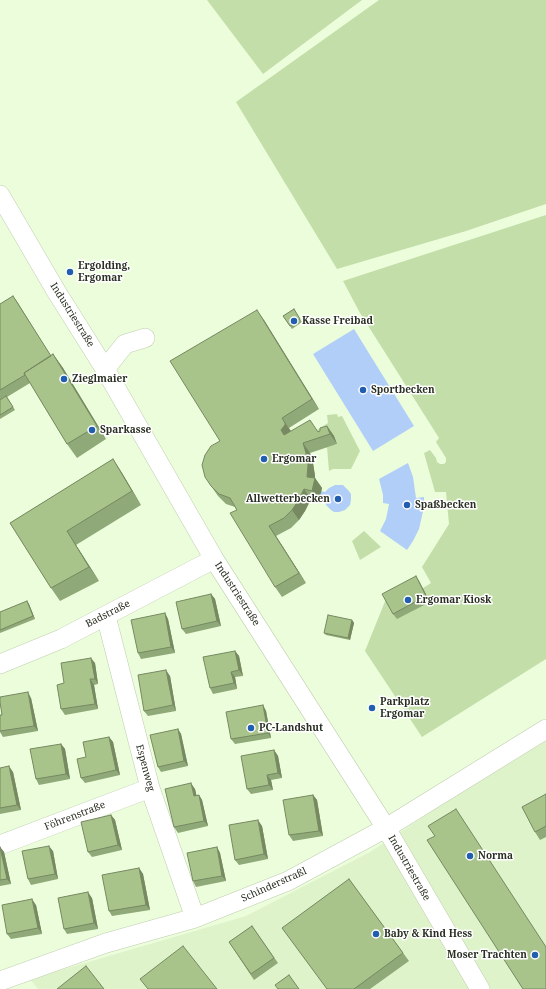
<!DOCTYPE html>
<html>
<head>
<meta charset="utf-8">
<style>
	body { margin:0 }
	canvas { display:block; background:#ecfddb }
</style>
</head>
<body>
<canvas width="546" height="989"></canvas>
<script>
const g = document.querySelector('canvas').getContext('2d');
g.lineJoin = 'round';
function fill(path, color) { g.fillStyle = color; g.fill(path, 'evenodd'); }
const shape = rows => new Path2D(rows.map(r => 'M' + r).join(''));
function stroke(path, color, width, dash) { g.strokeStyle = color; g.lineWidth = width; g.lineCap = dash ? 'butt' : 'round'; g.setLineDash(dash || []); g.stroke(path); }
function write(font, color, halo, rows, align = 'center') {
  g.font = font + ' "Noto Serif",serif'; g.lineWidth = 3; g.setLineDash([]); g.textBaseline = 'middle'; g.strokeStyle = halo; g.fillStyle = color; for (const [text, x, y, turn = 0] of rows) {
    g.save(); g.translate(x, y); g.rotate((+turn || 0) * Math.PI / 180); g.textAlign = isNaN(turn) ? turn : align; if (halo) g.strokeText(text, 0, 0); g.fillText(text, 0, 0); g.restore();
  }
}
fill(shape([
	[546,736,546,989,38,989,30,979,246,916,370,852]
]), '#def3ca');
fill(shape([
	[207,0,362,0,263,74],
	[379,0,546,0,546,204,466,231,337,269,236,102],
	[546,215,546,659,422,737,365,651,386,599,423,588,431,583,422,567,449,524,446,492,435,492,424,453,430,450,436,458,437,462,440,464,444,464,446,462,446,458,436,442,439,438,360,313,343,281],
	[337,414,338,417,342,416,360,451,351,469,333,469,329,471,327,447,337,444,334,436,325,442,317,430,328,423,327,415],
	[364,531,381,547,360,560,352,541]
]), '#c3dea9');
fill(shape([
	[354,329,414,426,373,451,313,354],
	[408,463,413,477,416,498,424,497,424,507,419,529,413,541,407,550,380,531,386,519,389,504,383,503,383,495,379,479],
	[335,485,343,485,348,490,351,494,351,500,350,505,345,510,339,512,334,512,331,510,326,505,324,498,312,495,313,489,325,492,329,488]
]), '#b1cef9');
const minor = shape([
	[0,195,56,291,105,369,214,559,386,828,480,989],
	[105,369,125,344,145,338],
	[106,616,150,788,195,918],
	[0,664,61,639,214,559],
	[0,845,150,788],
	[0,981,106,943,195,918,288,881,386,828,546,729]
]);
stroke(minor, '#beceae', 20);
stroke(minor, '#fff', 19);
fill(shape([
	[13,296,51,356,53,354,63,368,106,439,77,458,67,444,30,383,7,397,15,410,0,419,0,304],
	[294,309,302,322,292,329,283,316],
	[264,320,319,409,289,428,291,431,318,432,327,426,334,436,337,444,310,453,313,463,315,478,322,488,319,501,311,499,305,511,299,520,291,528,276,536,306,583,282,597,275,587,235,507,226,504,218,496,211,486,220,441],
	[113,459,122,473,141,505,76,545,99,581,60,601,51,588,10,523],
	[416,576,419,581,430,602,397,619,393,614],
	[211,594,215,599,221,626,186,634,182,629],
	[27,601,29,604,35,619,0,633,0,612],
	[165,613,168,619,175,653,141,659,138,653],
	[352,620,354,623,350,640,326,635,324,633],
	[235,651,239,656,243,676,235,677,237,689,213,694,210,688],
	[95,663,98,684,94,685,98,709,65,715,61,709,64,683],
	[170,676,176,711,148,716,144,711],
	[31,698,38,731,3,737,0,732,0,715,2,715],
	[263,705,266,711,271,738,235,744,231,739],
	[178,729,181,734,188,766,161,772,158,767],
	[109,737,113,742,120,775,85,783,81,778,86,757],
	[61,744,65,749,70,779,39,785,36,779],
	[274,750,278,756,282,778,271,780,273,790,251,794,247,789],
	[0,768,13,772,21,810,0,814],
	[195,789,196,795,199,795,202,800,208,826,178,833,174,827],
	[546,794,546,837,540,840,535,832],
	[313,795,317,800,323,836,293,841,289,835],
	[111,815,115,820,122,850,92,857,88,852],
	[262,826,268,859,239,865,235,860],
	[0,847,4,852,11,884,0,886],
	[217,847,220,853,226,881,196,887,193,881],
	[53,851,58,879,31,885,28,879],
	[139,868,143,874,150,910,112,916,109,911],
	[349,879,409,961,370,989,327,989],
	[92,898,98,929,67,934,64,929],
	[36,905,42,934,11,939,7,934],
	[252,926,278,963,254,980,229,942]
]), '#90a978');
fill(shape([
	[13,296,18,303,57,366,52,358],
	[257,310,264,320,319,409,312,399],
	[53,354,63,368,106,439,97,426],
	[282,418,292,433,288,440,281,430],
	[327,426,334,436,337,444,330,434],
	[303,443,310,453,313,463,315,475,315,480,315,478,322,488,319,501,312,491,307,477],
	[113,459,122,473,141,505,132,491],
	[304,489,311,499,305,511,299,520,292,510],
	[269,526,276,536,306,583,299,573],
	[67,531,76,545,99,581,89,567],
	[416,576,419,581,430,602,426,596],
	[211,594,215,599,221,626,217,621],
	[27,601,29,604,35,619,33,616],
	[165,613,168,619,175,653,171,647],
	[352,620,354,623,350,640,348,638],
	[235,651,239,656,243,676,239,670],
	[91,658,95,663,98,684,95,679],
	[166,670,170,676,176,711,173,705],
	[231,672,235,677,237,689,234,683],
	[90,679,94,685,98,709,95,704],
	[28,692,31,698,38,731,34,726],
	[263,705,266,711,271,738,268,733],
	[178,729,181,734,188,766,184,761],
	[109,737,113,742,120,775,116,770],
	[61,744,65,749,70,779,66,774],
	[274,750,278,756,282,778,278,773],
	[9,766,13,772,21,810,17,805],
	[267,775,271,780,273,790,269,785],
	[191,783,195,789,198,801,194,796],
	[199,795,202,800,208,826,204,821],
	[313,795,317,800,323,836,319,831],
	[111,815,115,820,122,850,118,845],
	[258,820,262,826,268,859,264,854],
	[49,846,53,851,58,879,55,874],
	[0,847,4,852,11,884,7,879],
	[217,847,220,853,226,881,222,876],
	[139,868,143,874,150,910,146,905],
	[88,892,92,898,98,929,94,923],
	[32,899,36,905,42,934,38,928]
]), '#768961');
const building = shape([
	[13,296,51,356,24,373,25,375,0,390,0,304,13,296],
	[294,309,300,319,290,326,283,316,294,309],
	[257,310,312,399,282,418,285,423,285,425,281,430,284,435,310,420,318,432,320,431,320,428,327,426,330,434,303,443,306,453,308,465,307,477,315,478,312,491,304,489,298,501,292,510,284,518,269,526,299,573,275,587,230,513,237,510,230,498,219,494,211,486,205,477,202,465,205,455,211,446,220,441,170,361,257,310],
	[53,354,97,426,67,444,24,373,53,354],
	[6,396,13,407,0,415,0,400,6,396],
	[113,459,132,491,67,531,89,567,51,588,10,523,113,459],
	[416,576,426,596,393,614,382,594,416,576],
	[211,594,217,621,182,629,176,602,211,594],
	[27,601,33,616,0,630,0,612,27,601],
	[165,613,171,647,138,653,131,620,165,613],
	[328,615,352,620,348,638,324,633,328,615],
	[235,651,239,670,231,672,234,683,210,688,203,657,235,651],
	[91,658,95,679,90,679,95,704,61,709,57,685,64,683,61,663,91,658],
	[166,670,173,705,144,711,138,675,166,670],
	[28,692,34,726,0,731,0,715,2,715,0,702,0,697,28,692],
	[263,705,268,733,231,739,226,712,263,705],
	[178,729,184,761,158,767,150,735,178,729],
	[109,737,116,770,81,778,77,759,86,757,83,742,109,737],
	[61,744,66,774,36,779,30,749,61,744],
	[274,750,278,773,267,775,269,785,247,789,241,756,274,750],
	[9,766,17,805,0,808,0,768,9,766],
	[191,783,194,796,199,795,204,821,174,827,165,789,191,783],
	[546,794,546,826,535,832,522,807,546,794],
	[313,795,319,831,289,835,283,800,313,795],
	[456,809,546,947,546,989,523,989,427,840,435,836,428,826,456,809],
	[111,815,118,845,88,852,81,822,111,815],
	[258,820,264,854,235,860,229,825,258,820],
	[49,846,55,874,28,879,22,851,49,846],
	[0,847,7,879,0,880,0,847],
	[217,847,222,876,193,881,187,853,217,847],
	[139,868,146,905,109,911,102,875,139,868],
	[349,879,403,953,354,989,327,989,282,928,349,879],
	[88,892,94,923,64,929,58,898,88,892],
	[32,899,38,928,7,934,2,905,32,899],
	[252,926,274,958,251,974,229,942,252,926],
	[183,946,217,989,148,989,140,979,183,946],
	[86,966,104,989,57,989,86,966],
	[289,975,299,989,278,989,275,985,289,975]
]);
fill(building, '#a8c48b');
stroke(building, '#768961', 1);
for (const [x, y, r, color] of [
	[70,272,4,"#225eaf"],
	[294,321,4,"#225eaf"],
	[64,379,4,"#225eaf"],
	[363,390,4,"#225eaf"],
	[92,430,4,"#225eaf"],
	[264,459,4,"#225eaf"],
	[338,499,4,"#225eaf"],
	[407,505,4,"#225eaf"],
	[408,600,4,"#225eaf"],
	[372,708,4,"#225eaf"],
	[251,728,4,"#225eaf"],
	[470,856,4,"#225eaf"],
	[376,934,4,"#225eaf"],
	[535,955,4,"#225eaf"]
]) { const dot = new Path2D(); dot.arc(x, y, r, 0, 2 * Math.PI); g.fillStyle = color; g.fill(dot); stroke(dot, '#fff', 1.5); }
write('bold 10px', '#292f22', '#fff', [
	["Ergolding,",78,266],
	["Ergomar",78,278],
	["Kasse Freibad",302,321],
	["Zieglmaier",72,379],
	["Sportbecken",371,390],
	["Sparkasse",100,430],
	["Ergomar",272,459],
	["Allwetterbecken",330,499,"right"],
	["Spaßbecken",415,505],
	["Ergomar Kiosk",416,600],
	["Parkplatz",380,702],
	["Ergomar",380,714],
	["PC-Landshut",259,728],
	["Norma",478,856],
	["Baby & Kind Hess",384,934],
	["Moser Trachten",527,955,"right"]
], 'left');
write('10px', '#292f22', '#fff', [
	["Industriestraße",72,315,58],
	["Industriestraße",237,594,57],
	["Badstraße",108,614,-27],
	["Espenweg",145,768,75],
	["Föhrenstraße",75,816,-21],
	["Industriestraße",409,868,60],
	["Schinderstraßl",274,885,-24]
]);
</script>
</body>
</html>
